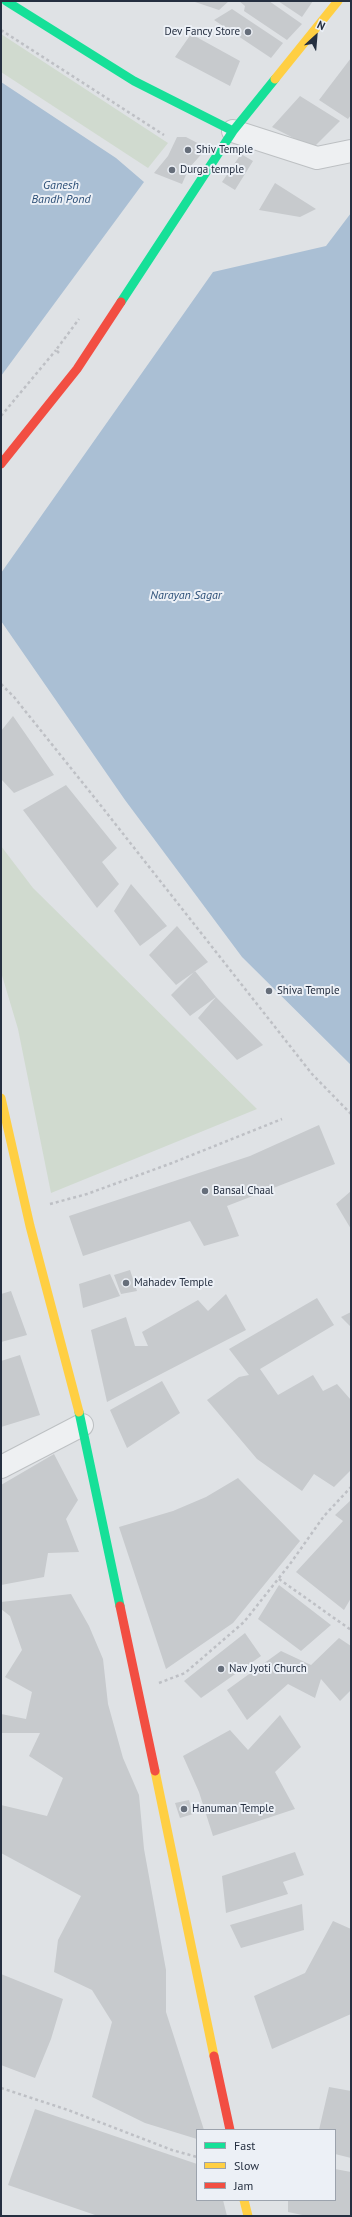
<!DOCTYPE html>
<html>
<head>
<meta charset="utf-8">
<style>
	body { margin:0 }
	#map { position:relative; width:352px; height:2217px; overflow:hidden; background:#dfe2e5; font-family:"PT Sans",sans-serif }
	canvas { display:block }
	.frame { position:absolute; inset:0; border:2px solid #252f40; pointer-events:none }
	.legend { position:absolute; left:196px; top:2129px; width:140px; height:72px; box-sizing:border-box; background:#ecf0f6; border:1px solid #9ca3ad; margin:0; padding:5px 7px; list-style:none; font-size:12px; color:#252f40 }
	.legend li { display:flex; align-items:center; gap:8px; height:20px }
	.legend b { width:20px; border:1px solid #9ca3ad }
	.north { position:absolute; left:296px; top:16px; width:40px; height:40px; -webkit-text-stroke:3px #ecf0f6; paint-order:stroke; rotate:26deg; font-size:11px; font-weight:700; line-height:16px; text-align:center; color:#252f40 }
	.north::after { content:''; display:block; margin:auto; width:14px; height:18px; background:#252f40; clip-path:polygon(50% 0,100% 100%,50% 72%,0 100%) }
</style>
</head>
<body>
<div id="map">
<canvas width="352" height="2217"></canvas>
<div class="frame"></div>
<ul class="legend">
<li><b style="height:5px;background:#16e098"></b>Fast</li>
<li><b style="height:5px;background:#ffcf43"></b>Slow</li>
<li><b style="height:5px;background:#f24e42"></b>Jam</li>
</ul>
<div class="north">N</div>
</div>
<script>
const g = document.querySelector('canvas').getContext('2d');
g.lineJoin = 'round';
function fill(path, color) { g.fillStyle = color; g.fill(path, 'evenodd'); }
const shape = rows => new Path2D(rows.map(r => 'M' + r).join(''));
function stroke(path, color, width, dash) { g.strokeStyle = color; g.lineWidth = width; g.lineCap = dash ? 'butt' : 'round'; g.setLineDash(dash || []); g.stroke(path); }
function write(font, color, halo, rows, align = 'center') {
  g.font = font + ' "PT Sans",sans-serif'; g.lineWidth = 4; g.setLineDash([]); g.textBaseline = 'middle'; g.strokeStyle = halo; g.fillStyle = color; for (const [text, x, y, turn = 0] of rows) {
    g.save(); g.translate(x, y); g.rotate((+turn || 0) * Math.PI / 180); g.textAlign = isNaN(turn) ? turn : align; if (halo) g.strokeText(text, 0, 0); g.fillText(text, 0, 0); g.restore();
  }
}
fill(shape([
	[1,34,168,143,148,168,1,72],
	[1,846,33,888,257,1109,51,1193,18,1029,1,972]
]), '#d0dacf');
fill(shape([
	[1,82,116,158,144,182,1,376],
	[351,213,351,1065,242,957,125,800,1,621,1,573,213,272,326,246]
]), '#aabfd4');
fill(shape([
	[192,1,229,1,219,10],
	[239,1,269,1,302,24,287,40,244,11,245,6],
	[278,1,313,1,302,17],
	[232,9,283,43,271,58,214,20],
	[191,34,240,61,230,86,175,57],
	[351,58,351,115,348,119,319,100],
	[300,96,340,121,313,148,272,127],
	[177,137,186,137,207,148,189,168,182,184,154,173,168,156],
	[241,154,253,161,235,190,222,182],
	[275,183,316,209,300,217,259,210],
	[13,716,54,775,14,793,1,779,1,731],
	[66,785,117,848,102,862,119,884,97,908,23,810],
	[131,884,167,926,140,946,114,911],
	[177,926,208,962,176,985,149,955],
	[195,971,216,997,190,1016,171,995],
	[216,997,263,1045,237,1060,198,1018],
	[319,1125,335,1164,227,1206,239,1236,204,1246,190,1221,83,1256,69,1216,250,1156],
	[351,1191,351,1229,336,1204],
	[130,1270,137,1291,121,1294,114,1275],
	[110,1274,120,1296,83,1308,79,1284],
	[11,1291,27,1335,1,1342,1,1294],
	[226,1294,246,1330,107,1402,91,1330,126,1317,135,1346,148,1346,142,1332,198,1300,208,1311],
	[317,1298,334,1325,260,1369,278,1395,313,1375,323,1391,337,1384,351,1400,351,1470,334,1487,314,1474,302,1491,257,1459,207,1400,239,1377,249,1375,229,1349],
	[351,1312,351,1327,341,1317],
	[20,1355,40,1415,1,1427,1,1361],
	[162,1381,180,1413,127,1448,110,1410],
	[54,1454,78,1500,66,1519,79,1552,48,1553,44,1577,1,1585,1,1485],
	[238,1478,300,1541,233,1623,166,1669,119,1527,173,1511,206,1497],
	[351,1500,351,1598,344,1610,296,1572,343,1521,335,1515],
	[279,1585,331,1625,301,1651,258,1619],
	[71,1594,89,1626,103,1659,108,1704,123,1758,139,1795,144,1849,166,1970,166,2012,204,2130,197,2130,197,2139,145,2123,92,2097,112,2022,92,1990,54,1972,58,1940,81,1896,1,1853,1,1805,47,1816,63,1778,29,1756,40,1733,1,1733,1,1714,26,1719,32,1692,5,1677,22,1650,10,1616,1,1609,1,1602],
	[245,1633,261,1656,201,1698,184,1681],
	[339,1638,351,1646,351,1690,340,1701,321,1679,315,1698,288,1684,247,1720,227,1690,281,1651,311,1665],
	[280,1715,301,1747,275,1772,295,1809,213,1836,199,1792,183,1756,230,1730,248,1750],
	[189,1800,193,1814,180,1818,175,1803],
	[295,1852,304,1875,283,1882,288,1894,226,1913,222,1876],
	[302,1904,304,1930,241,1948,230,1925],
	[333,1921,351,1929,351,2014,272,2049,254,1996,305,1973],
	[1,1974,63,1999,51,2039,35,2078,1,2065],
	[329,2087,351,2091,351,2158,335,2154,335,2130,319,2130],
	[35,2109,197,2164,197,2200,223,2200,227,2216,98,2216,8,2185],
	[335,2169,351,2172,351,2216,307,2216,288,2212,288,2200,335,2200]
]), '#c7cacd');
const street = shape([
	[233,131,317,158,351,151],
	[1,1467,82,1425]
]);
stroke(street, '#bdc0c3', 24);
stroke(shape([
	[1,30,164,135],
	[59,353,56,350,79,319],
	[1,416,56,350],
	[1,684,14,697,102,807,312,1074,351,1114],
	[50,1204,87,1194,172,1163,282,1119],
	[279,1579,351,1630],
	[159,1683,185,1673,244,1622,290,1564,324,1516,351,1487],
	[1,2088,68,2110,172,2150,197,2157]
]), '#bec0c5', 2.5, [3, 3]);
stroke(street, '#eef0f2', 22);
stroke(shape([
	[6,1,134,81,233,131,275,79],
	[121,302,233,131],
	[79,1412,120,1606]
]), '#16e098', 9);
stroke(shape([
	[275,79,338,1],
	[1,1098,30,1226,79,1412],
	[155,1771,214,2056],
	[244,2200,248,2216]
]), '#ffcf43', 9);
stroke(shape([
	[1,464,77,369,121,302],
	[120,1606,155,1771],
	[214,2056,230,2130]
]), '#f24e42', 9);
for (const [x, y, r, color] of [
	[248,32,4,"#666e7a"],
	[188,150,4,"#666e7a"],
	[172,170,4,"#666e7a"],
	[269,991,4,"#666e7a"],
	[205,1191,4,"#666e7a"],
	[126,1283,4,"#666e7a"],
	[221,1669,4,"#666e7a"],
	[184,1809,4,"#666e7a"]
]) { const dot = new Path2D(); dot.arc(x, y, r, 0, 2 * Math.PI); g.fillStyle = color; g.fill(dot); stroke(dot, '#ecf0f6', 1.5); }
write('11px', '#252f40', '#ecf0f6', [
	["Dev Fancy Store",240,32,"right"],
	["Shiv Temple",196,150],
	["Durga temple",180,170],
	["Shiva Temple",277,991],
	["Bansal Chaal",213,1191],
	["Mahadev Temple",134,1283],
	["Nav Jyoti Church",229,1669],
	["Hanuman Temple",192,1809]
], 'left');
write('italic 12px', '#2c4f77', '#ecf0f6', [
	["Ganesh",61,186],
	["Bandh Pond",61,200],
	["Narayan Sagar",186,596]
]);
</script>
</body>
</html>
